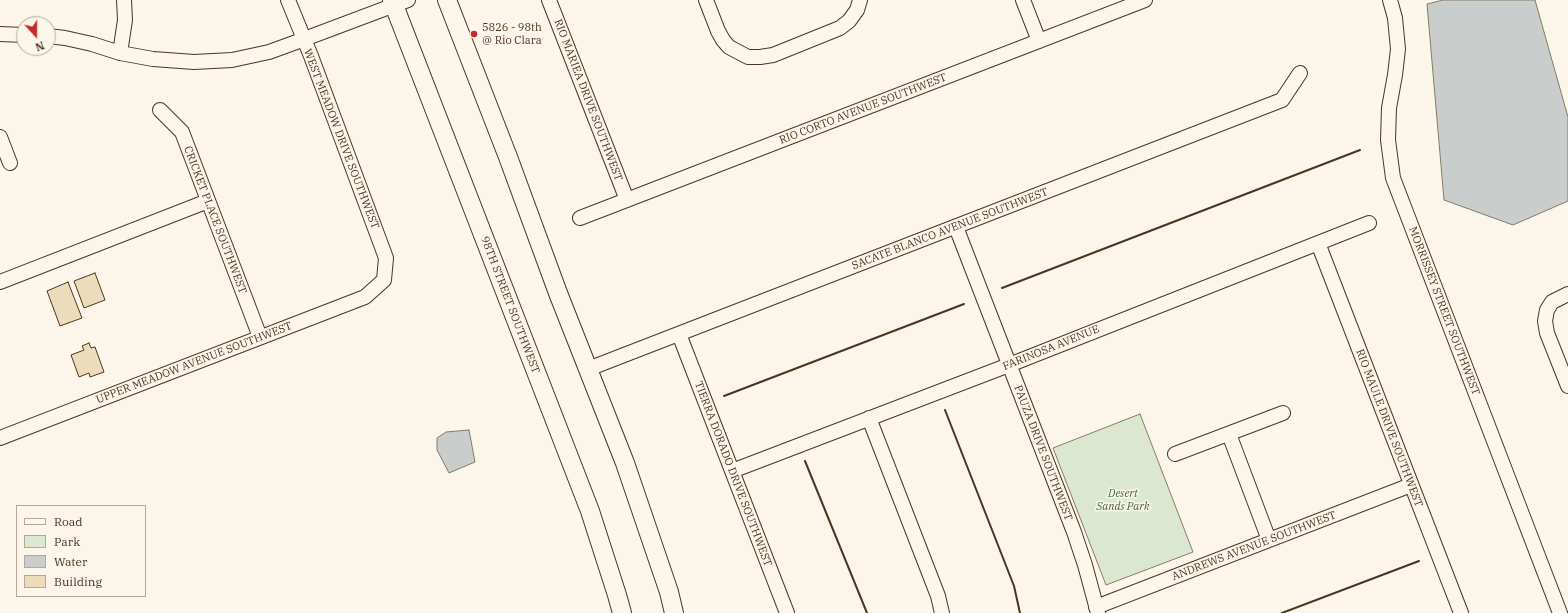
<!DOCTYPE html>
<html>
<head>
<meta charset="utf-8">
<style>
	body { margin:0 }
	#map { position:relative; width:1568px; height:613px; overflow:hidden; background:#fbf6e9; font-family:"IBM Plex Serif",serif }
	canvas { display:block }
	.legend { position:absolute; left:16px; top:505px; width:130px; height:92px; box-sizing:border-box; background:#fbf6e9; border:1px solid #b4a999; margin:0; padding:5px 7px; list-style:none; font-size:12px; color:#4a3520 }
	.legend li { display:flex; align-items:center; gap:8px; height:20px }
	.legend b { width:20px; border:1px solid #b4a999 }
	.north { position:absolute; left:16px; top:16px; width:40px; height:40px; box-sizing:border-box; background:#fbf6e9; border:1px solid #b4a999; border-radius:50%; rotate:159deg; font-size:11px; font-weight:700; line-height:16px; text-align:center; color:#4a3520 }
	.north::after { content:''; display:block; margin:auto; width:14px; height:18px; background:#c62828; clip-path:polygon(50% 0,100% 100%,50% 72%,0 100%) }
</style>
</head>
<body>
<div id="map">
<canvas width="1568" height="613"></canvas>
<ul class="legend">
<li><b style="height:5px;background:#fbf6e9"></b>Road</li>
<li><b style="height:11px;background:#dce7d0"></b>Park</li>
<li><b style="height:11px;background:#c9cecd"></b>Water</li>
<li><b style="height:11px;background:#ecdcbc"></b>Building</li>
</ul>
<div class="north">N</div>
</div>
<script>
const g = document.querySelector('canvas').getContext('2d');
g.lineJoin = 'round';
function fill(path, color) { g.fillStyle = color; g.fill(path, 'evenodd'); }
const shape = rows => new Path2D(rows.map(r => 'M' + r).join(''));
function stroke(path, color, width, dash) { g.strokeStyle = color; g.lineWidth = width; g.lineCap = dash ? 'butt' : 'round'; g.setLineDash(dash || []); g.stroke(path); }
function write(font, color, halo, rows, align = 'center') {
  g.font = font + ' "IBM Plex Serif",serif'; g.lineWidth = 3; g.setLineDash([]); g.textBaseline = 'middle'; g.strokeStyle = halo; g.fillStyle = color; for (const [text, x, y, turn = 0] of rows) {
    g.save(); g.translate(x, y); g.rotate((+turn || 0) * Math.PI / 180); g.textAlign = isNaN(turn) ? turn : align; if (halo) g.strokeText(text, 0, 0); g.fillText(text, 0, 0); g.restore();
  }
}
const green = shape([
	[1140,414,1193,552,1106,585,1053,448,1140,414]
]);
fill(green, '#dce7d0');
stroke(green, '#887966', 1);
const water = shape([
	[1443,0,1535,0,1568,117,1568,201,1513,225,1444,200,1427,4,1443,0],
	[469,430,475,462,449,473,437,450,437,438,446,432,469,430]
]);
fill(water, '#c9cecd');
stroke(water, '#887966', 1);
const building = shape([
	[95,273,105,300,84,308,74,281,95,273],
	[68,282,82,318,60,326,47,291,68,282],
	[89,343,91,348,95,347,104,372,90,377,89,373,79,377,71,355,84,350,82,346,89,343]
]);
fill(building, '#ecdcbc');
stroke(building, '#4a3520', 1);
const minor = shape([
	[549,0,627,200],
	[706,0,718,31,723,40,729,47,748,57,760,57,773,55,840,28,849,21,857,10,860,0],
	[1023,0,1039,41],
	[1390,0,1395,18,1398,49,1395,75,1389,108,1388,140,1393,178,1560,613],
	[0,34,24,35],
	[48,36,65,38,92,44,120,53,153,59,194,62,232,60,269,52,291,44,408,0],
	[120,53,125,20,124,0],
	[160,110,182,132,260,337],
	[0,137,10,163],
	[580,218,1145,0],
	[956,227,1074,532,1085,565,1098,613],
	[1318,243,1461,613],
	[0,282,208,201],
	[1568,294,1552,302,1547,310,1545,321,1547,333,1568,386],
	[679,334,787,613],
	[588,369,1282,100,1300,73],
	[869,418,938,596,942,613],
	[1229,434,1269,540],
	[0,438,365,297,384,280,386,258,311,56,288,0],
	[1175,454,1283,413],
	[732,471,1009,365,1369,223],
	[1096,607,1411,485]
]);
const major = shape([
	[392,0,590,511,617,595,622,613],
	[447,0,508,157,558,293,625,463,669,592,674,613]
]);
stroke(minor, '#4a3520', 16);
stroke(major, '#4a3520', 20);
stroke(minor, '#fbf6e9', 14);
stroke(major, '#fbf6e9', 18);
stroke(shape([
	[1002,288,1360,150],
	[724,396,964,304],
	[945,410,1014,586,1020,613],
	[805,461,867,613],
	[1282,613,1419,561]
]), '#4a3520', 2);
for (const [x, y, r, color] of [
	[474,34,4,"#c62828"]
]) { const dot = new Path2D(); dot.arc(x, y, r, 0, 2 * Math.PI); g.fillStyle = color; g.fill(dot); stroke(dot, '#fbf6e9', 1.5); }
write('11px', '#4a3520', '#fbf6e9', [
	["5826 - 98th",482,28],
	["@ Rio Clara",482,41]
], 'left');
write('11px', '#4a3520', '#fbf6e9', [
	["RIO MARIEA DRIVE SOUTHWEST",588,100,69],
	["RIO CORTO AVENUE SOUTHWEST",863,109,-21],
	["WEST MEADOW DRIVE SOUTHWEST",341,139,69],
	["CRICKET PLACE SOUTHWEST",215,220,69],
	["SACATE BLANCO AVENUE SOUTHWEST",950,229,-21],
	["98TH STREET SOUTHWEST",510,305,69],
	["MORRISSEY STREET SOUTHWEST",1444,311,69],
	["FARINOSA AVENUE",1051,348,-22],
	["UPPER MEADOW AVENUE SOUTHWEST",194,363,-21],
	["RIO MAULE DRIVE SOUTHWEST",1389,428,69],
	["PAUZA DRIVE SOUTHWEST",1043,453,69],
	["TIERRA DORADO DRIVE SOUTHWEST",733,474,69],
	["ANDREWS AVENUE SOUTHWEST",1254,546,-21]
]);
write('italic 11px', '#436837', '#fbf6e9', [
	["Desert",1123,494],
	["Sands Park",1123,507]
]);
</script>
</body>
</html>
